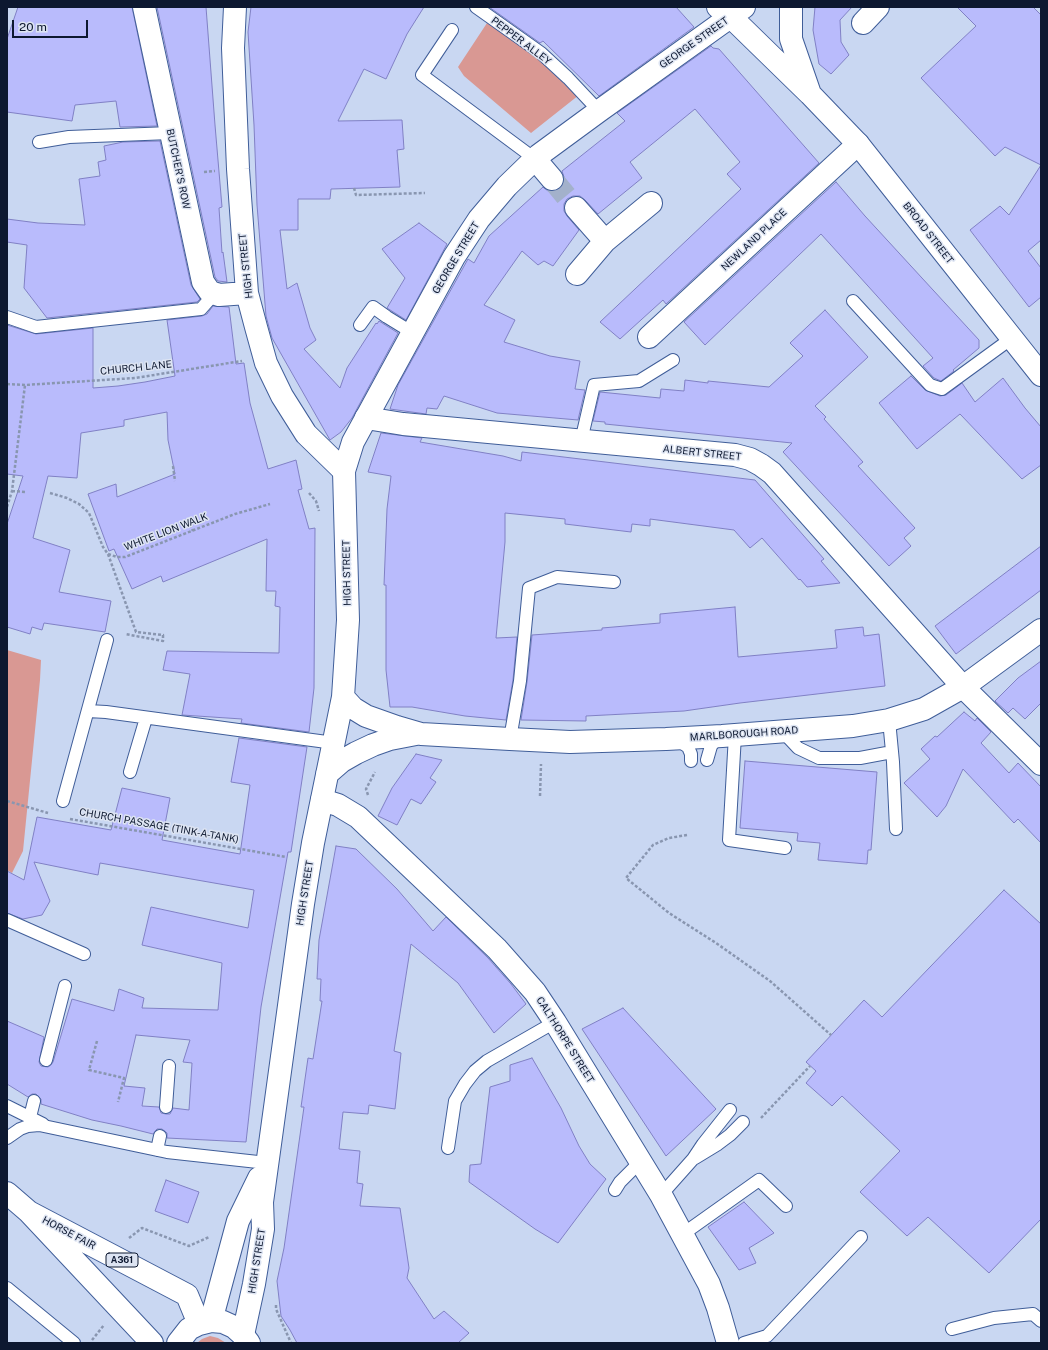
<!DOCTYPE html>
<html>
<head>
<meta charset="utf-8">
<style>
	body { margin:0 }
	#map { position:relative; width:1048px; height:1350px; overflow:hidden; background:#c9d7f2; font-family:"Public Sans",sans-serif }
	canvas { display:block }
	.frame { position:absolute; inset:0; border:8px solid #0d1830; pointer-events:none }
	.scale { position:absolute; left:12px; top:20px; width:76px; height:18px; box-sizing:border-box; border:2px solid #0d1830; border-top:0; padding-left:5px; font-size:12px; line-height:14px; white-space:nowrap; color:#0d1830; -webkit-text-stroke:3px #dde4f2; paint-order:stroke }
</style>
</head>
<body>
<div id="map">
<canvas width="1048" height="1350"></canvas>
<div class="frame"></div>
<div class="scale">20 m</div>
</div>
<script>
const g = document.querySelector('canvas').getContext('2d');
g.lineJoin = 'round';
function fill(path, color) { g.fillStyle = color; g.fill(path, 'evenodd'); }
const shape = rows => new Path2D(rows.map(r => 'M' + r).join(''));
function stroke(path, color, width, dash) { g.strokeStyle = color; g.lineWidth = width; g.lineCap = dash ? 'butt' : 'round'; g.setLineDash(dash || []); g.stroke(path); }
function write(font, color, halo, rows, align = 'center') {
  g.font = font + ' "Public Sans",sans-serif'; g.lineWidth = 3; g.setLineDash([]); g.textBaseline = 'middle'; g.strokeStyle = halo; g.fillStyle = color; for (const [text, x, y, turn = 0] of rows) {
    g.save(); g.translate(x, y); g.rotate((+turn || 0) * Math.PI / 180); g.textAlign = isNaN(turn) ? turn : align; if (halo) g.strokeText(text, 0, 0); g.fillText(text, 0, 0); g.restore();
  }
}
fill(shape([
	[487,23,532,53,579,95,531,133,464,76,458,67],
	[7,650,41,660,40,680,23,851,12,873,7,870],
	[210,1336,218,1338,226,1343,197,1343,202,1339]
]), '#d99893');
const building = shape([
	[18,7,132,7,157,126,120,127,116,101,75,105,72,121,7,112,7,39,18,7],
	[157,7,206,7,215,125,222,207,219,208,222,253,223,252,227,282,218,281,215,277,157,7],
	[251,7,424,7,407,34,386,79,364,69,338,121,402,120,404,149,397,150,400,187,331,189,330,199,298,199,298,230,280,230,287,289,297,283,310,328,316,340,304,349,340,388,347,368,376,323,377,324,379,321,398,333,352,418,341,432,330,440,272,338,266,316,257,205,254,125,248,32,251,7],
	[489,7,676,7,694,27,599,96,543,41,540,43,489,7],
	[815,7,852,7,840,20,841,42,849,55,831,74,819,64,813,30,815,7],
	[957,7,1033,7,1041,15,1041,240,1028,251,1041,268,1041,297,1029,307,970,230,1000,206,1009,215,1041,165,1005,147,995,156,921,78,976,26,957,7],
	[711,46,713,48,719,49,819,163,666,304,663,300,620,339,600,322,741,189,727,174,740,162,695,109,630,162,642,178,598,214,585,200,580,196,573,196,567,199,564,204,564,211,567,216,579,230,553,266,544,261,538,265,522,251,484,305,515,320,504,342,550,356,580,361,575,389,585,390,578,420,497,413,444,396,437,409,427,408,426,414,390,409,398,385,468,259,474,263,489,236,543,187,548,191,554,191,560,188,564,183,564,177,562,171,625,121,617,113,711,46],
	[160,141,191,285,200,299,197,302,47,318,24,288,27,245,7,242,7,219,38,223,85,225,79,179,100,176,98,162,106,160,104,146,123,142,160,141],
	[836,182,865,216,979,340,979,348,953,370,954,371,941,381,934,378,923,366,933,358,821,234,705,345,684,322,836,182],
	[419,223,447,244,406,320,387,308,405,278,382,249,419,223],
	[213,306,229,307,236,364,244,363,250,403,268,469,296,460,302,489,298,490,309,529,315,528,314,688,309,732,241,723,242,719,182,715,190,674,163,670,167,651,279,653,280,607,275,606,276,591,266,591,267,539,163,582,161,576,132,589,114,549,109,551,88,494,116,484,117,497,175,474,168,440,167,412,124,420,124,426,81,433,77,478,48,476,33,538,70,550,59,592,111,601,105,632,44,623,42,630,32,627,30,634,7,627,7,524,23,476,7,474,7,325,36,334,93,328,93,388,118,386,145,382,175,376,167,320,202,316,207,314,213,306],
	[825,310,868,357,815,406,826,417,824,419,863,462,858,466,915,528,904,538,911,546,889,566,783,452,792,443,605,424,605,422,593,421,600,392,660,398,661,389,684,391,685,380,708,383,708,381,769,387,803,356,790,343,825,310],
	[911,376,925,390,940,396,946,395,962,383,975,402,1003,378,1025,408,1041,427,1041,465,1022,479,960,414,917,449,879,403,911,376],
	[381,433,422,438,420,442,503,456,521,461,522,452,755,480,824,559,821,561,840,583,807,587,800,579,799,580,762,538,750,548,734,530,650,519,650,526,632,524,631,532,565,524,565,519,505,513,505,542,496,638,517,637,513,680,506,720,465,716,412,707,390,707,386,670,386,585,384,585,387,509,391,476,368,472,381,433],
	[1041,546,1041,590,956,654,935,626,1041,546],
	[735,607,738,657,837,648,835,630,863,627,864,636,879,634,885,686,740,703,684,711,586,716,586,721,521,720,527,682,532,635,602,630,602,628,660,623,660,614,735,607],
	[1041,661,1041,703,1025,719,1013,708,1008,713,995,701,1018,678,1041,661],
	[964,712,975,721,977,718,991,732,981,743,1009,773,1018,763,1041,787,1041,843,1018,819,1014,823,963,769,946,806,937,817,904,783,930,759,921,749,935,736,937,737,964,712],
	[239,738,307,747,291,852,288,852,261,1007,246,1142,167,1138,167,1133,162,1129,157,1129,153,1134,121,1126,92,1120,41,1104,41,1099,36,1094,32,1094,28,1097,7,1084,7,1021,44,1037,39,1062,41,1066,48,1067,51,1065,53,1062,72,999,114,1011,119,989,144,998,142,1008,218,1010,222,963,142,945,151,907,248,928,254,890,100,863,98,875,34,862,50,901,42,915,23,919,7,913,7,871,24,880,37,817,111,830,122,788,170,798,162,840,240,854,250,785,231,782,239,738],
	[136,1035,190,1040,183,1062,192,1063,189,1110,173,1108,170,1114,166,1114,161,1113,159,1107,142,1106,145,1088,124,1086,136,1035],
	[416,754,442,760,430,778,436,782,421,804,411,799,397,825,378,816,392,788,416,754],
	[745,761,877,772,871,850,868,850,867,864,818,860,820,843,797,841,798,833,740,828,745,761],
	[336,846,356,849,397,889,433,931,446,917,488,958,511,984,526,1004,494,1033,458,983,411,944,394,1051,401,1053,395,1109,369,1105,368,1114,343,1112,339,1149,360,1151,357,1183,363,1184,360,1206,400,1208,409,1268,407,1278,434,1319,444,1311,469,1333,458,1343,297,1343,290,1330,281,1316,277,1281,284,1248,304,1107,301,1107,308,1058,313,1059,322,1001,320,1001,321,979,317,979,319,940,336,846],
	[1004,890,1041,924,1041,1219,989,1273,928,1217,907,1236,860,1192,900,1151,842,1096,832,1106,806,1083,816,1071,806,1062,864,1000,882,1017,1004,890],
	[623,1008,716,1109,666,1156,582,1029,623,1008],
	[532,1058,561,1108,579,1146,590,1164,606,1179,558,1243,535,1229,469,1182,470,1165,481,1164,490,1087,510,1081,510,1065,532,1058],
	[166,1180,199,1192,188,1223,155,1211,166,1180],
	[744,1202,774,1233,749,1248,756,1263,739,1270,708,1227,744,1202]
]);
fill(building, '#b9bbfc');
stroke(building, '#8080c4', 1);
stroke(shape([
	[552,179,576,208]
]), '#a3b1cb', 22, [22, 11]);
const service = shape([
	[476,7,541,53,568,78,599,111],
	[452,30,422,75,535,159],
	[39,142,69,137,170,133],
	[853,301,930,385,942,389,1012,338],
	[7,317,36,327,201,309,215,293],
	[360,325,373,307,387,317,413,333],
	[581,441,594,385,639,381,673,360],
	[88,711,106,712,334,743],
	[889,720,893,762,896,829],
	[783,732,798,748,819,758,860,758,892,752],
	[735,735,729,840,785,848],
	[510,739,520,681,529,588,557,577,614,582],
	[675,741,682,743,688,747,691,754,691,761],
	[707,760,711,746,716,740,721,737],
	[130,772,146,718],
	[63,801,107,640],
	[7,920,84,954],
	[46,1060,65,986],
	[7,1106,43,1124],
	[166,1107,169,1066],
	[30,1117,34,1101],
	[7,1138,20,1129,28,1126,39,1125,167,1152,267,1163],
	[448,1148,455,1101,465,1084,475,1071,487,1061,555,1022],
	[157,1150,160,1136],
	[695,1158,718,1144,730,1135,743,1122],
	[615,1190,620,1182,641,1161],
	[661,1195,693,1159,703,1144,730,1110],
	[683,1234,759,1180,786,1206],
	[7,1288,74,1343],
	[952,1329,994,1318,1033,1314,1041,1321],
	[744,1343,767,1336,861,1237]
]);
const minor = shape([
	[144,7,203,282,210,292,219,295,247,293],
	[235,7,233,48,238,169,247,293,256,327,266,363,282,396,306,434,344,471],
	[718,7,731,17],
	[863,23,878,7],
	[535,159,552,179],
	[576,208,605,241],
	[577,274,605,241,651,203],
	[649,337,858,144],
	[366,418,403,424,735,455,750,459,761,465,772,473,963,687,1041,764],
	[322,800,338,805,358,817,497,949,535,992,555,1022,661,1195,709,1284,718,1308,728,1343]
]);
const tertiary = shape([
	[791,7,791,39,809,91],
	[731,17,810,94,858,144,1041,375],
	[343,697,353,708,366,716,397,727,421,734,510,739,570,742,666,739,722,736,853,726,889,720,924,709,963,687,1041,630],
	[327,774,342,761,356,753,373,745,390,739,416,734],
	[211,1321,238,1221,259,1178],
	[243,1335,254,1284,263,1229,262,1202,303,904,313,843,343,697,348,620,344,471,353,442,454,257,479,219,507,186,539,155,599,111,744,7]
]);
const primary = shape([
	[7,1193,29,1212,152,1343],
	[29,1212,187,1295,199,1324],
	[178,1343,189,1329,199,1324,211,1321,223,1322,234,1327,243,1335,249,1343]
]);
stroke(service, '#405e99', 14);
stroke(minor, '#405e99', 24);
stroke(tertiary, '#405e99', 24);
stroke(primary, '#405e99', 24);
stroke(shape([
	[204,172,215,171],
	[354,188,356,195,425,193],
	[7,384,25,385,135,378,242,361],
	[173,466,175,481],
	[12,491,26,492],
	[50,493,67,498,79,504,89,513,103,547,108,554,117,557,125,557,235,514,270,504],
	[309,493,316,501,319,511],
	[7,507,12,491,25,385],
	[188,520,193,531],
	[108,554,136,632,163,635,163,641,125,634],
	[368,795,366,789,375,772],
	[540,796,541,764],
	[7,801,48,813],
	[70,819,286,857],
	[687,835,669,838,653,845,626,878,669,913,716,943,770,981,831,1035],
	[97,1041,89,1070,124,1078,118,1102],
	[761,1118,810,1066],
	[129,1238,142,1228,189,1246,209,1237],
	[276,1305,276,1309,291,1343],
	[92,1340,104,1325]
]), '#8996b0', 2.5, [3, 2]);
stroke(service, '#fff', 12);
stroke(minor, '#fff', 22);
stroke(tertiary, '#fff', 22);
stroke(primary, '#fff', 22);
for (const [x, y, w] of [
	[122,1260,32]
]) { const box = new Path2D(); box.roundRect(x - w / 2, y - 7, w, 14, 3); g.fillStyle = '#dde4f2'; g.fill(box); stroke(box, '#0d1830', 1); }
write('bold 9px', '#0d1830', null, [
	["A361",122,1260]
]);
write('10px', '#0d1830', '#dde4f2', [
	["PEPPER ALLEY",521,41,37],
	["GEORGE STREET",694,43,-35],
	["BUTCHER'S ROW",178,169,78],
	["BROAD STREET",928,233,52],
	["NEWLAND PLACE",754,240,-43],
	["GEORGE STREET",456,258,-59],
	["HIGH STREET",246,266,-96],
	["CHURCH LANE",136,368,-6],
	["ALBERT STREET",702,453,6],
	["WHITE LION WALK",166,532,-21],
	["HIGH STREET",347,573,-91],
	["MARLBOROUGH ROAD",744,734,-4],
	["CHURCH PASSAGE (TINK-A-TANK)",159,826,10],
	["HIGH STREET",305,893,-81],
	["CALTHORPE STREET",565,1040,58],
	["HORSE FAIR",69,1233,28],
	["HIGH STREET",257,1261,-81]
]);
</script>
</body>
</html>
